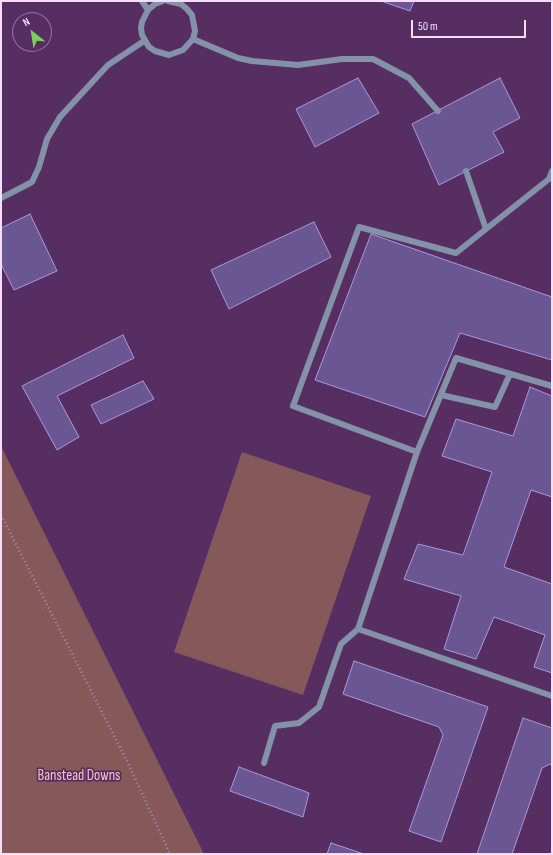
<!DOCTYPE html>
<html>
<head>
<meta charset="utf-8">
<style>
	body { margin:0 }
	#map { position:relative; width:553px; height:855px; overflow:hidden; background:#562e62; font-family:"Sofia Sans Condensed",sans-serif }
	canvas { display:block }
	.frame { position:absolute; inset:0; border:2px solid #f5ddfc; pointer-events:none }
	.north { position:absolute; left:12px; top:12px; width:40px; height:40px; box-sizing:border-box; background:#562e62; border:1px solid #9674a0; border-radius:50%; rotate:330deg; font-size:11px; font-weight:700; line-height:16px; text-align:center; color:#f5ddfc }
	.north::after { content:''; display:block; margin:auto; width:14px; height:18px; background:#79d157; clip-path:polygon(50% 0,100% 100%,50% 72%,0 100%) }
	.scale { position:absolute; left:411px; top:20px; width:115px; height:18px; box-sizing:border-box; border:2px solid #f5ddfc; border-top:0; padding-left:5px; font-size:12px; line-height:14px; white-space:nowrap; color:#f5ddfc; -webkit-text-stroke:3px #562e62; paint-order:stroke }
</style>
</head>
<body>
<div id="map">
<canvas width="553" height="855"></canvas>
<div class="frame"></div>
<div class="north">N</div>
<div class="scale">50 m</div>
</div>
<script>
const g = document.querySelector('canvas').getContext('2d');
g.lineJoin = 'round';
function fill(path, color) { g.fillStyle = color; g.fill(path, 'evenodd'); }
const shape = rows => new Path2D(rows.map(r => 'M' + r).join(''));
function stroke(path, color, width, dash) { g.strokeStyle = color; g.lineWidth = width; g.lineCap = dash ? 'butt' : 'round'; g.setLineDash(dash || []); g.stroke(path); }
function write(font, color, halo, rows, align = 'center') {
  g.font = font + ' "Sofia Sans Condensed",sans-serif'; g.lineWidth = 3.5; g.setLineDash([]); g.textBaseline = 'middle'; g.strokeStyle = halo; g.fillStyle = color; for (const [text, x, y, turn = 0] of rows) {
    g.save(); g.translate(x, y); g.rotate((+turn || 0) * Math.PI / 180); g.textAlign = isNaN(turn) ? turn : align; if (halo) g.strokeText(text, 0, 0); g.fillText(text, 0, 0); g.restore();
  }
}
fill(shape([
	[1,446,204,854,1,854],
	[242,452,371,496,303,695,174,652]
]), '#855859');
const building = shape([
	[381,1,414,1,410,11,381,1],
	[358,78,379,113,315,147,296,109,358,78],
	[500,78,520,118,493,132,504,152,439,185,412,124,500,78],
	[30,214,57,271,14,290,1,264,1,228,30,214],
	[314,222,331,257,229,309,211,270,314,222],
	[371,234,552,297,552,360,460,333,425,417,315,380,371,234],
	[123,335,134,358,57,396,79,437,57,450,22,386,123,335],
	[143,381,154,399,101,424,91,405,143,381],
	[530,387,552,396,552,497,531,490,504,567,552,584,552,673,534,667,545,635,494,617,476,659,444,649,461,596,404,579,418,544,463,555,492,472,442,456,456,419,513,436,530,387],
	[354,661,488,707,441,842,409,831,443,735,439,727,343,694,354,661],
	[523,718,552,728,552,765,550,764,542,768,512,854,477,854,523,718],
	[239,767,309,793,303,817,230,791,239,767],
	[331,843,364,854,327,854,331,843]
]);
fill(building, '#6a5693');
stroke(building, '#ac98da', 1);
stroke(shape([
	[1,515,128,763,170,854]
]), '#ac8cb5', 2.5, [1, 3]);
stroke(shape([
	[142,1,148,10],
	[163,1,155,4,148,10,142,22,141,28,142,35,149,47,155,51,169,55,183,50,193,39,195,31,192,15,187,9,181,4,168,1],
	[193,39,238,58,252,61,298,65,342,59,373,59,409,78,438,111],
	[1,198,32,182,39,167,47,139,60,117,108,65,144,41],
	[486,229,549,179,552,171],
	[441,395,495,407,510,374],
	[417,452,456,358,552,386],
	[358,629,552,696],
	[264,763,275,726,299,723,319,707,341,644,358,629,417,452,293,406,359,227,456,253,486,229,466,171]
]), '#8392a9', 6);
write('15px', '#fec1c2', '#562e62', [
	["Banstead Downs",79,776]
]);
</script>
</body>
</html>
